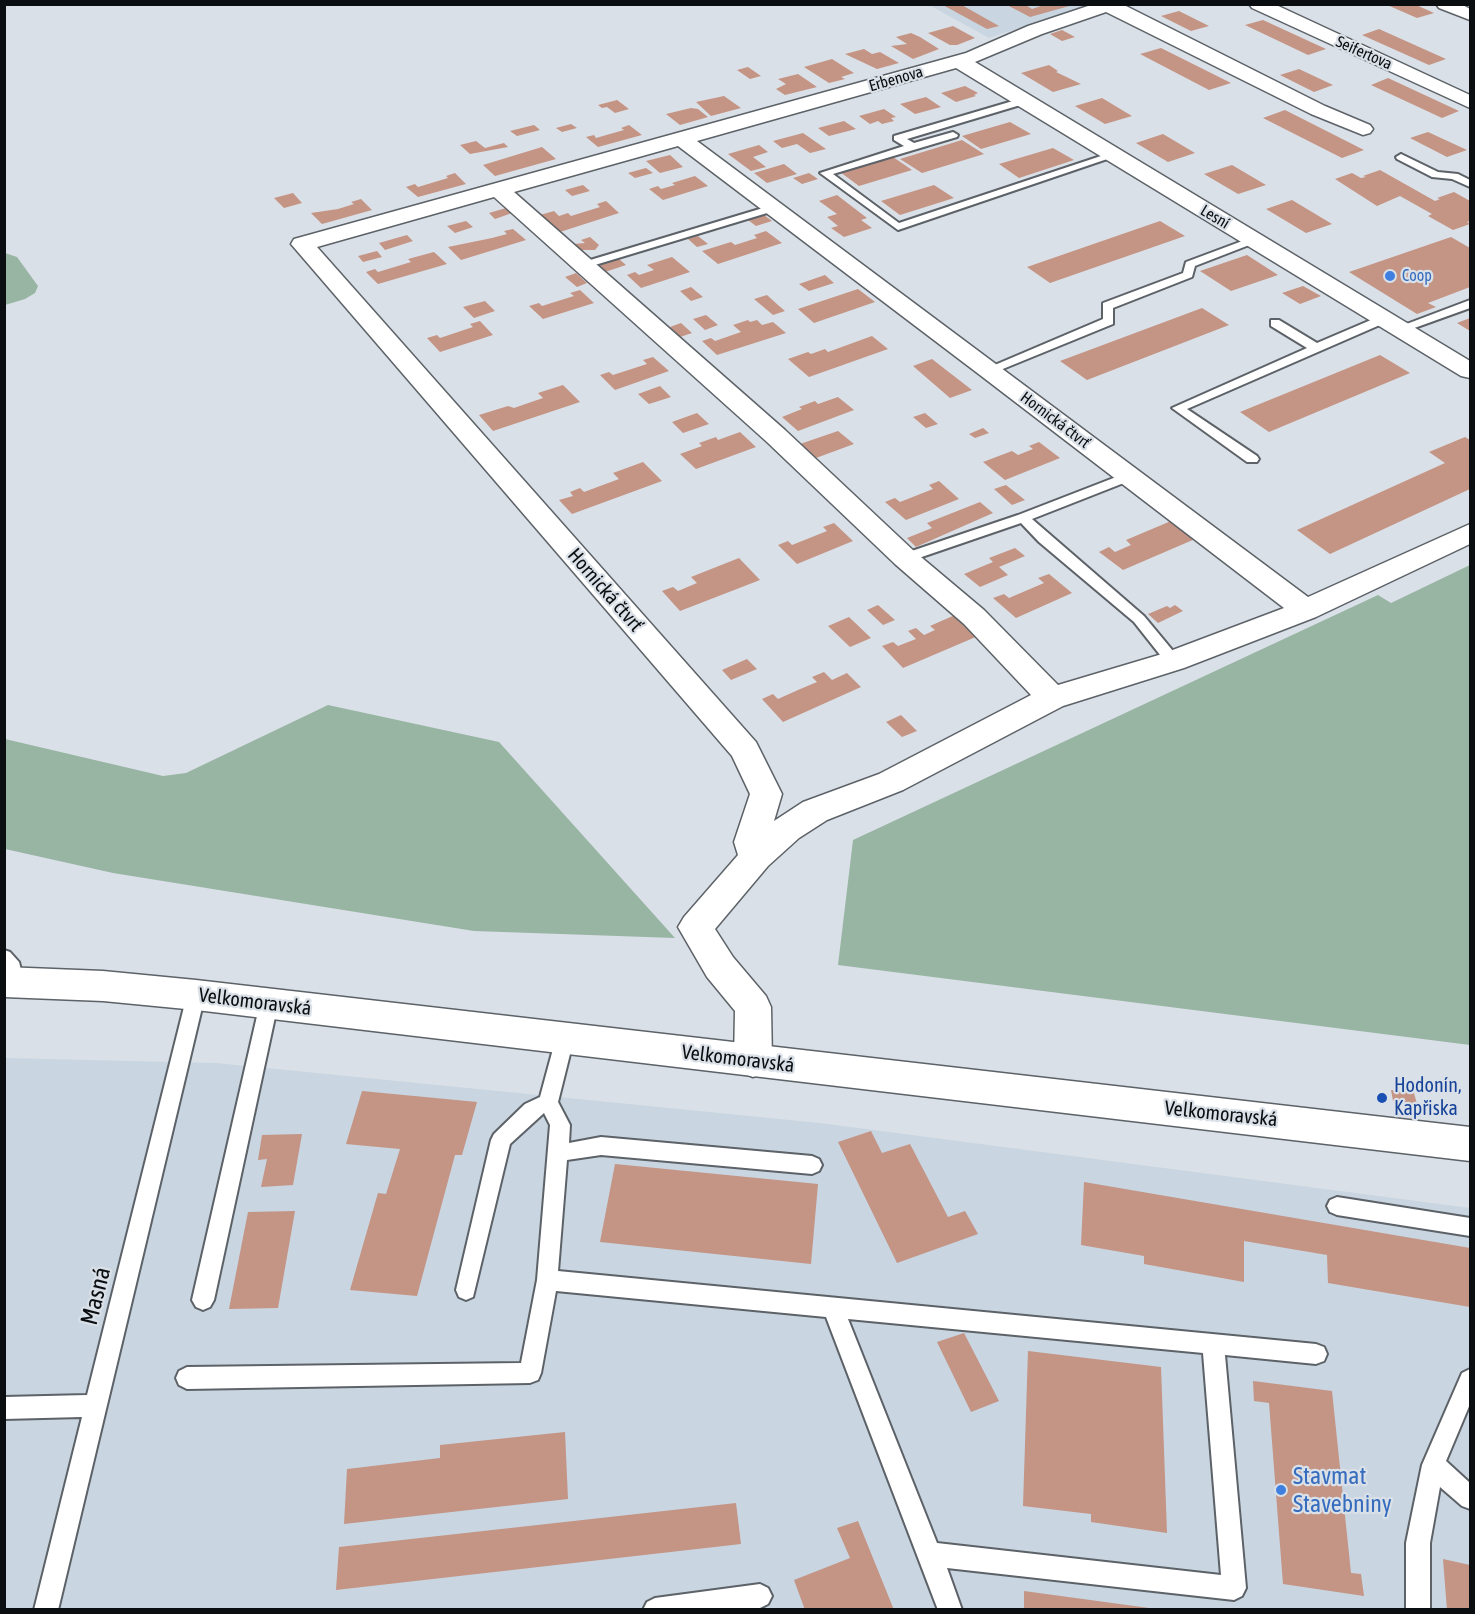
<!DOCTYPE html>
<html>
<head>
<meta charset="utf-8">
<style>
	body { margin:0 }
	#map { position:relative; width:1475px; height:1614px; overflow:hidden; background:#dae0e7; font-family:"Asap Condensed",sans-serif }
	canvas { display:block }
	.frame { position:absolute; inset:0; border:6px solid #0b0e10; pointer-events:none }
</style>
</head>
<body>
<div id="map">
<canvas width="1475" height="1614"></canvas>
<div class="frame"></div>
</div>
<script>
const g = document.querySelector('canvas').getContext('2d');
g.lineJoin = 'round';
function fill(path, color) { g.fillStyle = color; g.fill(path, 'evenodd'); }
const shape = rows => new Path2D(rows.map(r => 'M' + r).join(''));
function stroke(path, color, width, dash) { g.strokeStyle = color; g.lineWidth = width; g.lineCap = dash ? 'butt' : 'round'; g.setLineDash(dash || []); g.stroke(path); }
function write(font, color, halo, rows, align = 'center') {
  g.font = font + ' "Asap Condensed",sans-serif'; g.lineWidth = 4.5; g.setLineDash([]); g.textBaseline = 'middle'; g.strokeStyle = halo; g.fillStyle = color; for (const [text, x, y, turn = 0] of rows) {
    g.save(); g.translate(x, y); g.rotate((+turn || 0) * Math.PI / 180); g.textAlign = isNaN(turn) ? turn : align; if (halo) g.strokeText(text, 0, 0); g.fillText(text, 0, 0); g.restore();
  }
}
fill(shape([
	[929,5,1091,5,989,38],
	[5,1058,216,1063,820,1123,1470,1208,1470,1609,5,1610]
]), '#c9d5e1');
fill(shape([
	[5,253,17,257,38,286,35,293,25,299,5,305],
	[1470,565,1470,1045,838,965,853,840,1378,595,1391,603],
	[328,705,499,742,675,938,474,931,113,873,5,849,5,739,163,776,186,773]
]), '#98b5a4');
fill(shape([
	[941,4,960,4,999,26,987,29],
	[1005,4,1024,4,1032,9,1044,5,1042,4,1073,5,1030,17],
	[1385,4,1414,4,1434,13,1417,18],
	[1179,11,1209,26,1191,31,1161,16],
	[1263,20,1326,49,1308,55,1245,25],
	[953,26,975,38,957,45,950,45,928,33],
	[1379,29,1446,59,1429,65,1362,35],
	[1062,30,1075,37,1062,41,1050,34],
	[911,33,920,37,939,49,913,59,891,46,907,44,896,37],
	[1161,48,1231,83,1209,90,1140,54],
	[864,49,872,54,880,52,899,63,877,69,845,54],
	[832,59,854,73,841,77,845,79,829,83,804,67],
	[1049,65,1058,71,1056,72,1081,84,1053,92,1021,73],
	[748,67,761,76,750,79,737,70],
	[1299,69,1333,85,1314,92,1280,75],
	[798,74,817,87,785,95,776,89,786,84,778,79],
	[1388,78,1459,111,1442,118,1371,85],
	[965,86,978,93,974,95,976,96,956,102,941,93],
	[724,96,741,108,711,116,696,102],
	[926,97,941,107,915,114,900,104],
	[1102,98,1132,116,1105,124,1075,106],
	[617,100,629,109,615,113,607,107,602,108,598,105],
	[691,108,698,109,708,117,680,125,666,114],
	[884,109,896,117,891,118,894,121,882,124,878,121,870,124,859,116],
	[1285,110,1364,150,1342,158,1263,118],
	[844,121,856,129,829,136,818,128],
	[1010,122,1031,134,981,149,962,136],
	[571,124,577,128,562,132,556,128],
	[534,125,540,130,517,136,510,131],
	[629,125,642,135,598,147,586,137,594,135,596,138,624,130,621,128],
	[1428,132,1467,150,1447,157,1410,138],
	[803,133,826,149,810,153,797,144,782,148,773,141],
	[1163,134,1195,153,1168,162,1136,143],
	[962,140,984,154,922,173,900,159],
	[476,141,485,148,504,143,508,147,470,154,460,145],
	[759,145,768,152,753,157,766,167,751,171,728,154],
	[542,147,556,159,495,176,483,165],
	[1053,148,1074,160,1019,178,999,164],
	[670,155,683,167,660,173,646,161],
	[893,157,912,170,859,186,840,172],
	[784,164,797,174,767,183,754,173],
	[1232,165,1266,185,1238,194,1204,174],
	[646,168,653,173,635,178,628,173],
	[1380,170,1435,201,1440,199,1437,198,1454,192,1470,201,1470,221,1467,222,1470,224,1453,230,1428,216,1432,214,1400,196,1377,206,1335,179,1352,173,1361,178,1366,177,1363,176],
	[455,173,466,184,418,197,406,187,415,184,418,187,448,178,446,176],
	[809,173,818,179,802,184,793,178],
	[695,176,708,186,663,200,649,189,658,186,661,189,675,185,672,183],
	[583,185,590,191,572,196,565,190],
	[934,185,954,198,900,215,881,201],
	[293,193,302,203,284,208,274,198],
	[837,195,867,218,861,220,872,228,844,237,831,228,838,226,827,217,837,214,819,201],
	[361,199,372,210,322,224,311,213,338,209,354,204,351,202],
	[1292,200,1332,224,1306,233,1266,209],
	[606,201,619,213,560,232,540,215,554,211,559,216,568,213,571,216,600,207,597,204],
	[506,208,512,213,495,219,489,213],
	[764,215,772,221,756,226,748,220],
	[466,221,473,227,455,233,447,226],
	[1160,221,1185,236,1050,283,1027,267],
	[513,229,526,240,461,260,448,247,492,238,507,234,504,231],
	[766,231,782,243,718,264,702,251,731,242,735,245,757,238,754,235],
	[407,235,413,241,385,250,379,243],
	[698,236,708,244,697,247,688,239],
	[590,237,599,245,595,250,580,250,573,244,585,243,581,240],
	[1451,237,1470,248,1470,287,1428,303,1436,307,1417,314,1349,272],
	[377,251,382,257,363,262,358,256],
	[434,252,447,264,378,284,366,272,375,269,378,272,411,262,408,259],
	[1247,255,1278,275,1231,291,1200,271],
	[672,257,690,272,641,288,627,275,635,272,639,275,654,270,647,265],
	[619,259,626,265,605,272,598,266],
	[576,273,587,283,577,287,565,277],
	[825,275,834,283,809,291,799,284],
	[1303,286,1321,296,1300,304,1282,293],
	[691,287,703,297,691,301,680,291],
	[858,289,875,302,814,323,798,309],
	[580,290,594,303,543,319,529,306,539,303,542,306,574,296,570,293],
	[767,295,778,305,785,311,773,315,754,299],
	[485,301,495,311,474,318,463,307],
	[1202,308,1229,325,1087,380,1060,361],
	[706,315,718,325,705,330,693,319],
	[1470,318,1470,331,1457,323],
	[748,320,750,322,757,320,762,325,773,322,786,333,717,355,702,341,711,338,715,341,741,332,733,325],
	[480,321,493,335,440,352,427,338,437,335,440,338,473,327,470,324],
	[681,323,692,333,680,337,670,327],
	[872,336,888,349,809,377,788,359,808,352,811,354,825,349,828,352],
	[1380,355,1410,373,1269,432,1240,412],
	[653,357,669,371,615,390,600,375,609,372,613,375,647,364,643,360],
	[932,359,950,373,972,390,950,398,913,366],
	[563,385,580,402,493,431,479,415,508,406,514,408,543,398,538,393],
	[660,386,671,397,649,404,638,394],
	[838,397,854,410,798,431,782,417,802,409,799,407,815,401,818,404],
	[697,413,709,424,683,433,672,422],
	[925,413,938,424,926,428,913,417],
	[983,428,989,433,975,438,969,434],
	[838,431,854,444,816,458,800,444],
	[740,432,756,447,696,469,680,454,702,446,699,443,716,437,718,440],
	[1465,437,1470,440,1470,489,1330,554,1297,530,1445,463,1429,452],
	[1039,442,1060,458,1005,480,983,462,1012,451,1018,455,1033,449,1029,446],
	[643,462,662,481,572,514,559,500,573,496,570,492,580,488,584,492,619,479,613,473],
	[939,481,959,499,906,520,885,502,895,498,900,502,933,489,929,485],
	[1006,485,1025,500,1012,505,994,489],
	[980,502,993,513,916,547,907,538,932,528,927,523],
	[1171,521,1195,539,1123,570,1099,552,1109,547,1115,552,1131,545,1126,540],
	[834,523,853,541,797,564,778,545,788,541,792,545,827,531,823,527],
	[1015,548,1025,556,999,567,1008,575,980,587,964,574,993,562,989,558],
	[739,558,760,580,680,611,662,591,673,587,678,591,697,583,691,577],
	[1049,574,1072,593,1016,618,993,598,1004,594,1009,598,1044,583,1038,578],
	[878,605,895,620,883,625,867,610],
	[1175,605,1183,611,1158,623,1148,614,1167,606,1170,608],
	[955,615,978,636,903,668,882,646,893,642,898,646,916,639,908,631,916,628,924,635,935,630,930,626],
	[849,617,871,638,850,647,828,626],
	[747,659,757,669,731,680,722,670],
	[824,672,832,680,847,673,861,687,783,722,762,699,773,694,778,699,798,690,817,682,812,677],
	[901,715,917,731,902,737,886,722],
	[1391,1090,1414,1093,1417,1104,1393,1101],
	[362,1091,477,1102,462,1155,455,1155,417,1296,350,1290,378,1193,386,1194,400,1149,346,1144],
	[871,1131,882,1153,910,1144,948,1217,965,1211,978,1234,897,1263,838,1142],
	[302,1134,293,1185,261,1187,267,1159,258,1160,262,1135],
	[615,1164,818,1184,811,1264,600,1242],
	[1084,1182,1470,1248,1470,1307,1328,1283,1327,1255,1244,1241,1244,1282,1144,1264,1144,1256,1081,1245],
	[295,1211,278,1308,229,1309,248,1212],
	[964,1333,999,1401,971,1412,937,1342],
	[1028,1351,1161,1367,1167,1533,1091,1522,1091,1514,1023,1506],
	[1253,1381,1332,1391,1351,1573,1361,1574,1364,1596,1283,1584,1269,1403,1254,1401],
	[565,1432,568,1499,344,1524,347,1469,440,1458,440,1445],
	[736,1503,741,1544,336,1590,339,1547],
	[858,1521,894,1610,805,1610,794,1580,850,1558,837,1528],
	[1443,1559,1470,1565,1470,1610,1447,1610],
	[1024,1591,1149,1608,1149,1610,1024,1610]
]), '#c49484');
const service = shape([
	[1023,98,1028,101,1027,103,907,139,914,143,953,132,958,135,957,137,833,174,899,223,1110,153,1119,155,898,230,820,173,904,146,894,140,894,136,1023,98],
	[1401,154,1438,172,1458,174,1470,180,1470,187,1452,179,1432,177,1397,159,1396,157,1401,154],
	[773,205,777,206,777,210,585,268,577,268,575,266,577,264,773,205],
	[1253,237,1259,240,1257,242,1195,266,1192,277,1113,308,1113,324,993,373,985,373,983,370,1103,319,1103,303,1183,273,1186,262,1253,237],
	[1470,300,1470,308,1406,331,1398,331,1396,328,1470,300],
	[1385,314,1391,318,1389,321,1187,409,1257,456,1259,459,1257,462,1247,462,1172,408,1307,348,1271,326,1271,320,1279,320,1317,343,1385,314],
	[1129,472,1136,476,1134,479,1032,519,1144,616,1178,657,1181,661,1178,665,1168,665,1134,622,1039,542,1021,523,910,561,905,562,898,558,900,555,1018,515,1129,472],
	[4,950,10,952,19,962,24,982,21,987,15,989,9,987,6,982,4,950],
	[196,988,202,990,205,995,58,1610,34,1610,82,1417,4,1419,4,1397,87,1395,187,995,190,990,196,988],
	[269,996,275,998,278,1003,214,1300,210,1307,203,1310,196,1307,192,1300,260,1003,263,998,269,996],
	[565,1030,572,1033,574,1038,558,1102,570,1125,569,1143,601,1137,812,1156,819,1159,822,1165,819,1171,812,1174,601,1155,567,1160,558,1271,1316,1344,1324,1347,1327,1354,1324,1361,1316,1364,1225,1355,1246,1588,1242,1596,1234,1600,947,1568,962,1610,938,1610,826,1317,556,1291,541,1373,538,1380,530,1383,187,1389,179,1385,176,1378,179,1371,187,1367,521,1363,537,1280,550,1125,544,1113,510,1144,473,1297,466,1300,459,1297,456,1290,491,1140,494,1134,525,1104,540,1097,556,1038,558,1033,565,1030],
	[848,1319,1203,1353,1221,1575,937,1543,848,1319],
	[1337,1197,1470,1218,1470,1236,1337,1215,1330,1212,1327,1206,1330,1200,1337,1197],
	[1470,1369,1470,1404,1446,1461,1470,1483,1470,1509,1462,1506,1440,1487,1430,1543,1430,1610,1406,1610,1406,1543,1422,1465,1462,1373,1470,1369],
	[760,1584,768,1588,772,1596,768,1604,760,1608,643,1610,647,1602,655,1598,760,1584]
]);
const minor = shape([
	[1094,4,1122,4,1325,106,1370,125,1373,129,1370,133,1363,135,1311,114,1106,12,1042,34,975,62,1470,361,1470,378,1461,376,956,68,697,141,1308,597,1470,524,1470,544,1316,617,1184,668,1063,706,903,790,827,820,799,838,768,866,715,929,733,957,766,996,771,1007,772,1061,766,1072,753,1077,740,1072,734,1061,735,1011,707,977,678,927,684,917,738,855,734,842,750,794,732,756,291,244,294,239,966,53,1028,26,1094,4],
	[678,146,980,375,1284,608,1162,654,1058,685,984,610,915,552,785,430,514,192,678,146],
	[494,197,767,442,895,564,964,624,1031,695,879,774,803,802,774,821,782,794,756,742,317,247,494,197],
	[1249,4,1274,4,1470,95,1470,108,1252,8,1249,4],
	[1436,4,1461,4,1470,9,1470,20,1439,8,1436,4]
]);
const primary = shape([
	[4,967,103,971,196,980,1470,1127,1470,1161,196,1010,103,1001,4,997,4,967]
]);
stroke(service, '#5c6267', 4);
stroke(minor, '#5c6267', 3);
stroke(primary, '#5c6267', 3);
fill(service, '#fff');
fill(minor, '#fff');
fill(primary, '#fff');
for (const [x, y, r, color] of [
	[1390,276,6,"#3f7fe0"],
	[1382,1098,6,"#1a4fb4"],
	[1281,1490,6,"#3f7fe0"]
]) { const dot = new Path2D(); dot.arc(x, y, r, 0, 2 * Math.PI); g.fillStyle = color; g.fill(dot); stroke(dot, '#dae0e7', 2); }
write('16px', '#0b0e10', '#dae0e7', [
	["Seifertova",1364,53,24],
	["Erbenova",896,79,-16],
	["Lesní",1215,217,31],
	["Hornická čtvrť",1055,420,37]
]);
write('16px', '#366cbe', '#dae0e7', [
	["Coop",1402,276]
], 'left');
write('20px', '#0b0e10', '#dae0e7', [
	["Hornická čtvrť",605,590,49],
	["Velkomoravská",255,1002,7],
	["Velkomoravská",738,1059,7],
	["Velkomoravská",1221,1114,6]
]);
write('20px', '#164399', '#dae0e7', [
	["Hodonín,",1394,1086],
	["Kapřiska",1394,1109]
], 'left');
write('24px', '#0b0e10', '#dae0e7', [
	["Masná",96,1296,-76]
]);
write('24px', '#366cbe', '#dae0e7', [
	["Stavmat",1293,1476],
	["Stavebniny",1293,1504]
], 'left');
</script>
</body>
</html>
